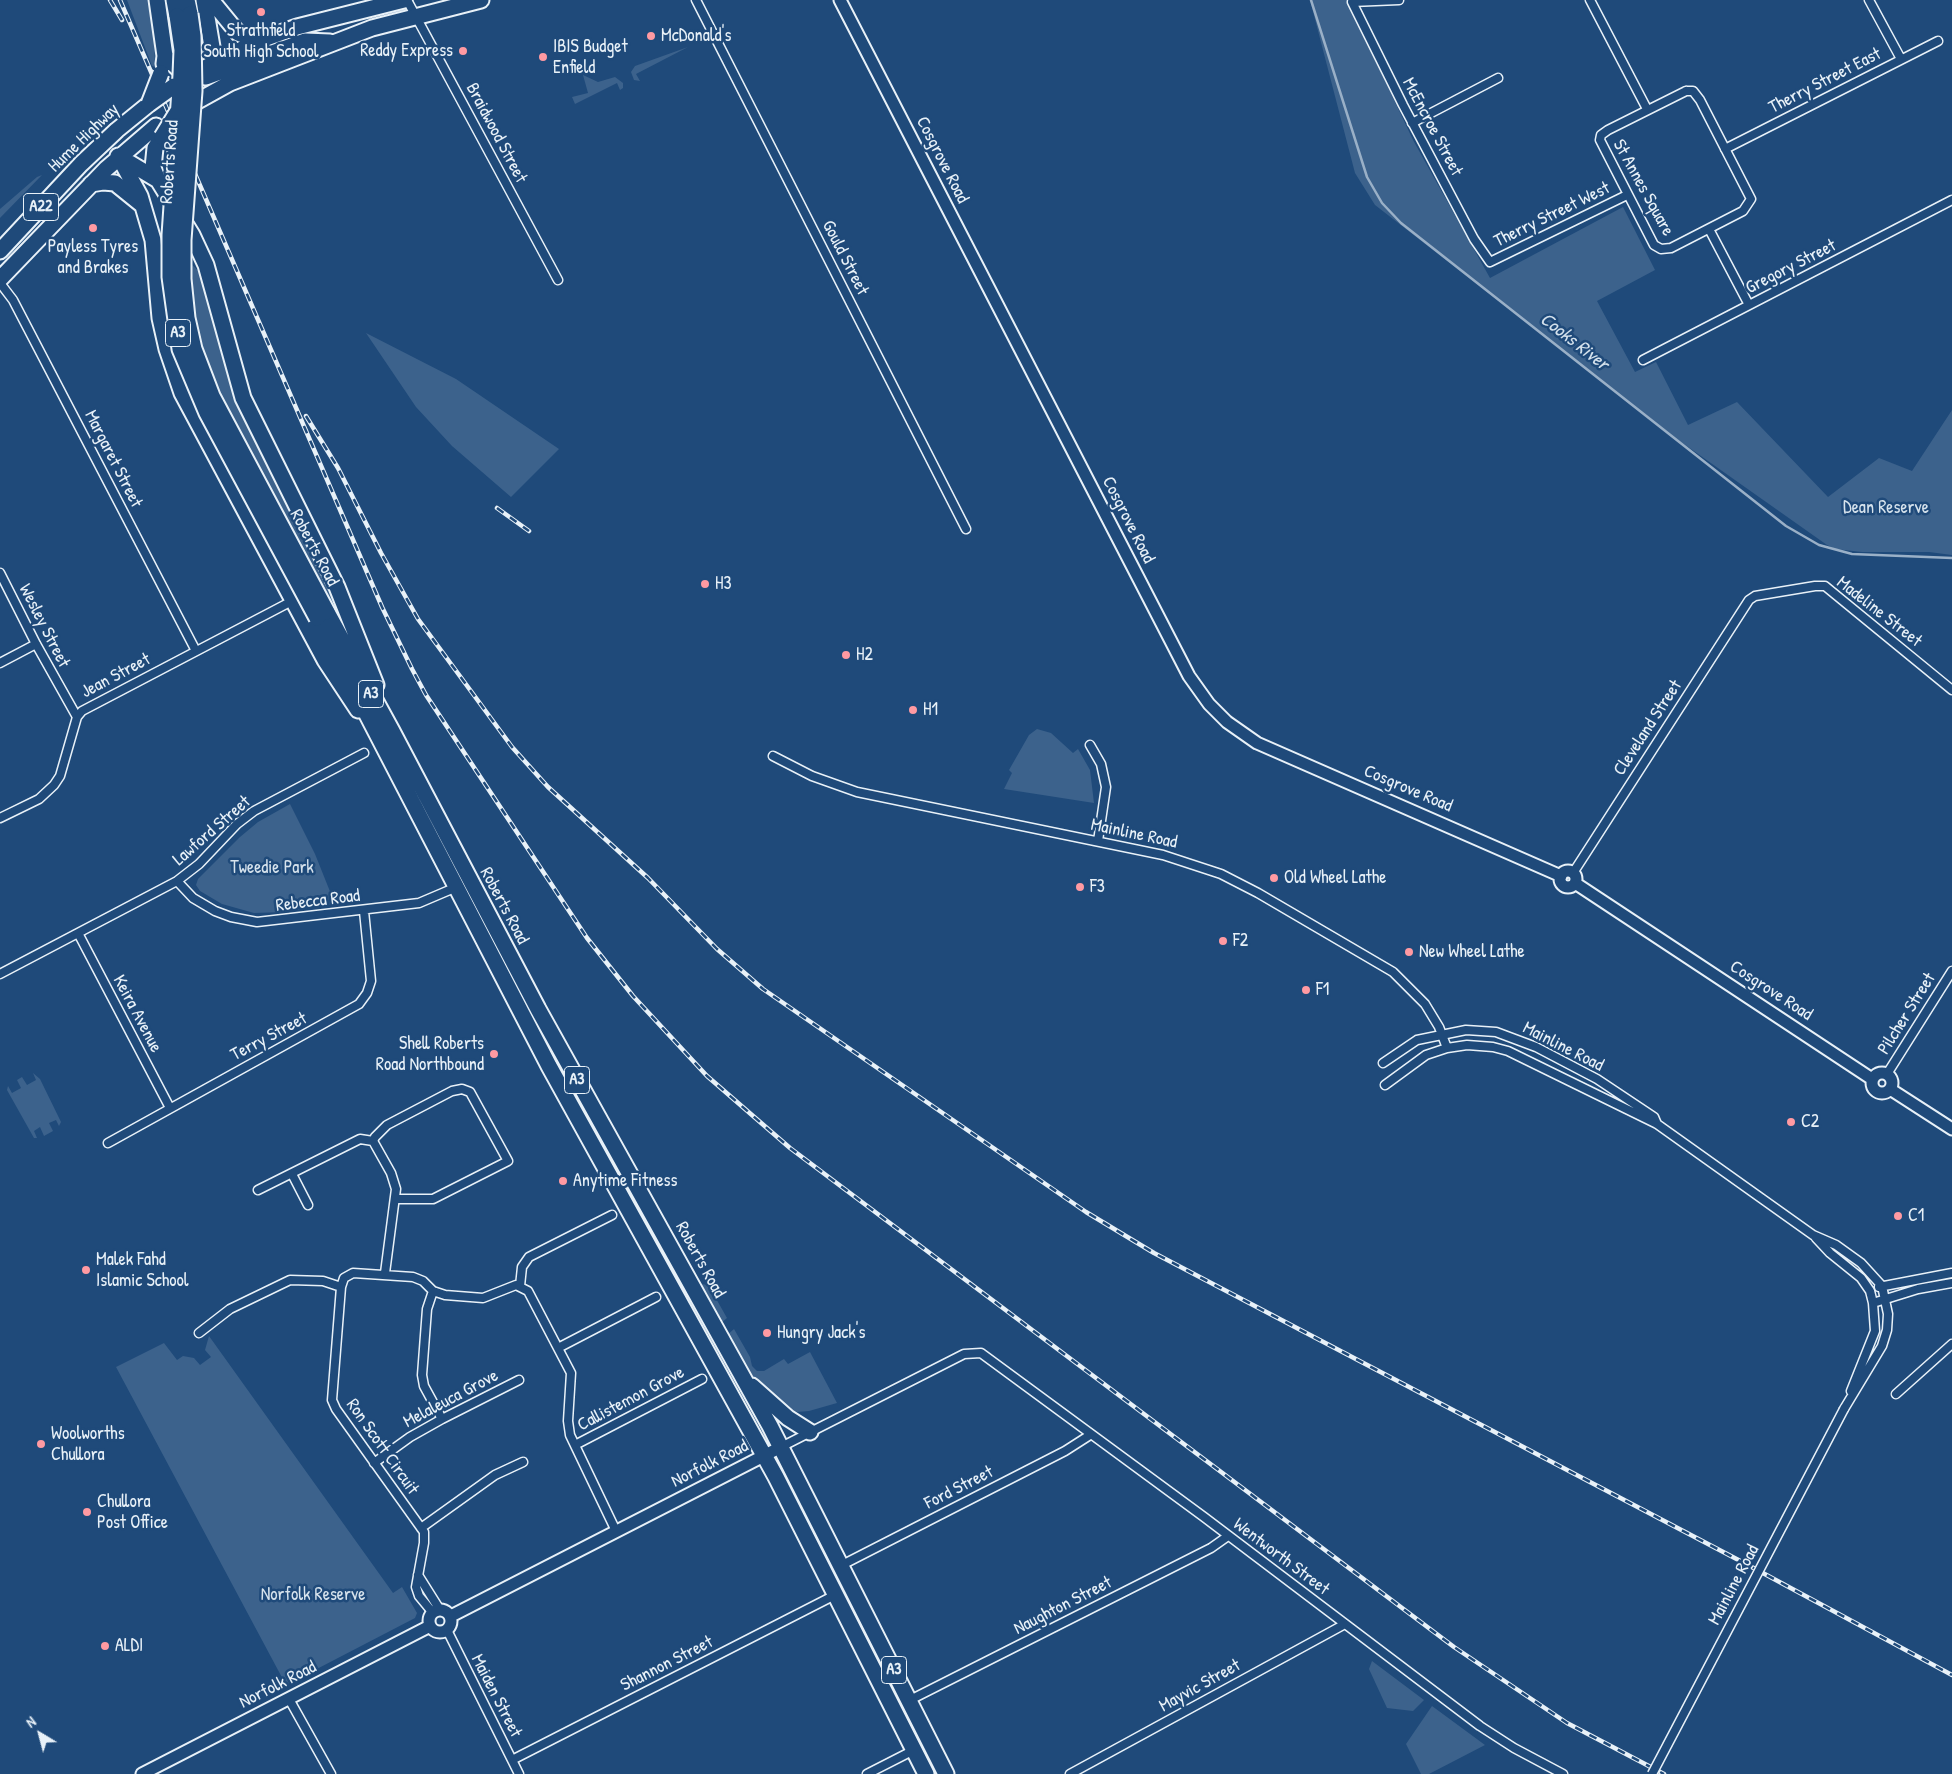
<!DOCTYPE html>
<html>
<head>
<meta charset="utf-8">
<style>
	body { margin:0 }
	#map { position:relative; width:1952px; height:1774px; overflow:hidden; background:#1f4a7a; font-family:"Patrick Hand",sans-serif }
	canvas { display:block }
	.north { position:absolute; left:15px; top:1709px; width:50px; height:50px; -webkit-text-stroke:4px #1f4a7a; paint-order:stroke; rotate:323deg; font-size:14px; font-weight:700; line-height:20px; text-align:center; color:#e8f1f8 }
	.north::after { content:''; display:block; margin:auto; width:18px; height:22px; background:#e8f1f8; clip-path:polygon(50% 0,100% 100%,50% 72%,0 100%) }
</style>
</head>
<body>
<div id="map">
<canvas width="1952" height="1774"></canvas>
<div class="north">N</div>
</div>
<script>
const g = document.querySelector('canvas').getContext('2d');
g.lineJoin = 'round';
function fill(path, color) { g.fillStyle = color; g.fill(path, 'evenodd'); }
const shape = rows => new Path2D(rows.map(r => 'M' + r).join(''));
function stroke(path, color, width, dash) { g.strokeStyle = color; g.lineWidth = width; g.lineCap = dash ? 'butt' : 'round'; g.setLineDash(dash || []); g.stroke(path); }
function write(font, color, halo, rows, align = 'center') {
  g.font = font + ' "Patrick Hand",sans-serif'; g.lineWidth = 5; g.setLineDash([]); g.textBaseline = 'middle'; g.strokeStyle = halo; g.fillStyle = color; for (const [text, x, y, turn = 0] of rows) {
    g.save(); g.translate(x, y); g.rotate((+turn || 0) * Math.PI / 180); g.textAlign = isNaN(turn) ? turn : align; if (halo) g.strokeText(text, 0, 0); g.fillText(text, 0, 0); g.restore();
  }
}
fill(shape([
	[127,0,147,0,154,36,155,67,152,66],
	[1310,0,1347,0,1413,140,1490,278,1623,207,1655,270,1597,301,1635,372,1656,362,1688,425,1737,402,1828,497,1879,458,1912,471,1952,410,1952,555,1929,552,1862,552,1835,549,1827,545,1674,437,1375,205,1355,173],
	[688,47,636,74,640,81,634,80,631,72,635,66],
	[583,75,598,82,615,77,623,83,623,88,620,90,617,83,575,104,572,97,588,93],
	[42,175,0,218,0,209,37,177],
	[83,178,86,180,0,270,0,266],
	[190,263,204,276,223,355,235,393,322,566,358,654,211,376,197,332,192,303],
	[366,333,456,379,559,449,511,497,452,446,416,407],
	[1037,729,1051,733,1073,753,1078,749,1090,770,1094,803,1004,789,1012,773,1009,770,1029,735],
	[290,804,315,854,335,904,284,912,254,913,222,904,200,891,196,885,198,879,240,837,258,822],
	[512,975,691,1300,688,1302,553,1059,510,976],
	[33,1073,40,1079,61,1122,59,1126,56,1120,49,1123,53,1131,44,1136,40,1127,34,1131,37,1138,34,1138,7,1090,8,1086,12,1093,21,1088,17,1080,22,1077,27,1085,36,1080],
	[699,1284,712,1285,714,1295,727,1318,721,1323],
	[734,1329,750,1357,752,1366,757,1371,764,1371,784,1359,788,1364,810,1352,837,1403,809,1411,797,1412,790,1409,787,1414,755,1382,745,1367,727,1335],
	[209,1336,393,1593,402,1587,417,1613,415,1618,286,1685,116,1367,164,1343,177,1360,183,1356,194,1358,200,1365,211,1357,205,1350],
	[861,1619,939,1774,933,1774,856,1622],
	[1372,1661,1424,1700,1413,1711,1387,1708,1369,1669],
	[1432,1706,1485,1745,1429,1774,1421,1774,1406,1744]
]), '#3c628c');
stroke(shape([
	[1311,0,1367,177,1382,203,1401,223,1786,526,1819,545,1852,554,1952,558]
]), '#9ab0c7', 2.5);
const street = shape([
	[407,0,558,280],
	[696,0,966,529],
	[1399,0,1352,2,1403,105,1474,239,1490,262,1627,195],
	[1590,0,1647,109],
	[1869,0,1901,59],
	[1686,91,1693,91,1700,100,1751,199,1743,211,1671,248,1661,249,1654,245,1600,140,1601,135,1608,130,1686,91],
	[1412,123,1498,78],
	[1725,149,1938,41],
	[1709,229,1749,305],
	[0,283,13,300,196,651],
	[1643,360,1952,200],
	[0,573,36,644,77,717],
	[0,663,36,644],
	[1090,745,1101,764,1106,787,1098,841],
	[773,756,812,776,857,792,1163,855,1221,874,1258,893,1393,972,1425,1004,1439,1027,1447,1048],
	[0,818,39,799,54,785,60,776,77,717,82,711,292,601],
	[1573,873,1749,600,1755,596,1815,586,1825,586,1952,690],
	[177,881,193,898,215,911,231,917,257,922,419,903,459,886],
	[78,933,170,1108],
	[0,974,177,881,199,864,237,824,254,811,364,753],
	[1383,1063,1417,1040,1466,1030,1496,1032,1536,1047,1597,1079,1654,1117,1657,1124],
	[1887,1074,1952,971],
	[1385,1085,1426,1055,1447,1048,1467,1045,1493,1047,1508,1051,1657,1124,1813,1235,1836,1245,1861,1263,1882,1286,1888,1314,1887,1330,1882,1346,1844,1409],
	[108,1143,359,1004,367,993,371,981,364,911],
	[292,1174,308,1205],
	[258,1190,360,1139,373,1141],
	[1816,1238,1830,1253,1861,1278,1870,1291,1873,1303,1875,1331,1851,1391],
	[385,1273,396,1189,391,1173,373,1141,375,1137,387,1125,452,1091,462,1089,470,1092,508,1161,433,1199,395,1199],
	[520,1286,522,1267,529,1257,612,1215],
	[1879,1287,1952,1273],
	[433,1291,427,1309,422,1375,424,1386,442,1419],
	[1873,1303,1918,1289,1952,1283],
	[199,1333,230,1309,290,1280,323,1281,341,1287],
	[558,1348,656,1297],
	[1896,1394,1952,1344],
	[575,1445,702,1379],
	[781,1447,964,1354,981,1353,1204,1517,1480,1726,1514,1748,1563,1774],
	[374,1463,410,1437,442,1419,519,1380],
	[421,1528,495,1475,523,1462],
	[842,1565,1065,1451,1090,1435],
	[418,1575,440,1610],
	[433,1613,419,1596,416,1587,424,1543,424,1532,336,1409,332,1400,341,1287,344,1278,353,1273,413,1277,423,1281,433,1291,445,1295,483,1298,516,1285,528,1291,571,1373,568,1421,570,1435,616,1531],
	[447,1630,519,1774],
	[289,1699,331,1774],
	[910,1700,1211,1548,1228,1536],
	[512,1760,835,1595],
	[867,1774,914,1750],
	[1070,1774,1345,1624]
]);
const secondary = shape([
	[840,0,1189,676,1209,704,1227,722,1257,743,1561,876],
	'1560 879a8 8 0 1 1 16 0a8 8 0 1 1-16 0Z',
	[1575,883,1872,1079],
	'1872 1083a10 10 0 1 1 20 0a10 10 0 1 1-20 0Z',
	[1890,1089,1952,1129],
	'429 1621a11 11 0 1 1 22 0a11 11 0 1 1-22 0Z',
	[451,1616,781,1447],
	[142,1774,430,1626]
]);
const highway = shape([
	[157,0,165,56,164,64],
	[174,0,177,16],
	[187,0,190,14],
	[204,0,216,70],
	[211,0,238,33,258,41],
	[165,56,184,74,206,77,305,41,330,42],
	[183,79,258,41,297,27,404,0],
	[183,109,230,83,372,28,481,0],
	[162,137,155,148,153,168,158,180,192,235,206,265,243,398,337,587,376,685],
	[118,156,158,180],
	[119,157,140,196,153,240,160,318,167,349,182,393,325,660,358,710],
	[91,184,103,182,115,183,141,204],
	[0,251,81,164,117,130,149,104],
	[0,279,106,169,156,126],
	[327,612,392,731,538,1009,770,1426,946,1774],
	[317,618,549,1066,776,1477,926,1774],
	[752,1386,788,1418,810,1432]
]);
stroke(street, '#e8f1f8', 11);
stroke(secondary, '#e8f1f8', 15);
stroke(highway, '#e8f1f8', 19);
stroke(street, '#1f4a7a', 8);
stroke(secondary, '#1f4a7a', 11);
stroke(highway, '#1f4a7a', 15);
const rail = shape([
	[110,0,122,20],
	[120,0,382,607,412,669,426,695,587,938,633,996,707,1076,790,1148,1454,1647,1567,1723,1664,1774],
	[306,416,338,468,381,553,418,619,512,747,548,787,648,878,717,949,763,989,1086,1212,1154,1253,1748,1565,1952,1675],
	[497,508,529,531]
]);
stroke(rail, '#e8f1f8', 4.5);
stroke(rail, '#1f4a7a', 2.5, [8]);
const streetBridge = shape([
	[1652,1774,1844,1409]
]);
const highwayBridge = shape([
	[190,14,193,36,194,91,183,240,183,279,187,318,194,349,212,396,327,612],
	[177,16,182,50,181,75,170,235,170,277,180,349,207,413,317,618],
	[149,104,161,73],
	[149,104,174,86],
	[162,137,178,111]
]);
stroke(streetBridge, '#e8f1f8', 11, []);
stroke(highwayBridge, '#e8f1f8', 19, []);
stroke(streetBridge, '#1f4a7a', 8);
stroke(highwayBridge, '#1f4a7a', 15);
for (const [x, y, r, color] of [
	[261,12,5,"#ff9aa2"],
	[651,36,5,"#ff9aa2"],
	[463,51,5,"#ff9aa2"],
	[543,57,5,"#ff9aa2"],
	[93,228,5,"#ff9aa2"],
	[705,584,5,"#ff9aa2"],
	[846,655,5,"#ff9aa2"],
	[913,710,5,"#ff9aa2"],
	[1274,878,5,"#ff9aa2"],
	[1080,887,5,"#ff9aa2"],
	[1223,941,5,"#ff9aa2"],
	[1409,952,5,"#ff9aa2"],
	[1306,990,5,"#ff9aa2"],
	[494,1054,5,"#ff9aa2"],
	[1791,1122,5,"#ff9aa2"],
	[563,1181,5,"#ff9aa2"],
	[1898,1216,5,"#ff9aa2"],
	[86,1270,5,"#ff9aa2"],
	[767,1333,5,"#ff9aa2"],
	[41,1444,5,"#ff9aa2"],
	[87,1512,5,"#ff9aa2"],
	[105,1646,5,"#ff9aa2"]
]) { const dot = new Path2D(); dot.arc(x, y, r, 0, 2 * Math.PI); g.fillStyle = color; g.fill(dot); stroke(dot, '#1f4a7a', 2); }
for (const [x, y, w] of [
	[41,207,35],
	[178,333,25],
	[371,694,25],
	[577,1080,25],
	[894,1670,25]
]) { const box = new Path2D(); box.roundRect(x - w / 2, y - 13.5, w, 27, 4); g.fillStyle = '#1f4a7a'; g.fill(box); stroke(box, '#e8f1f8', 1); }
write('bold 16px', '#e8f1f8', null, [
	["A22",41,207],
	["A3",178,333],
	["A3",371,694],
	["A3",577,1080],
	["A3",894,1670]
]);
write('18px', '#e8f1f8', '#1f4a7a', [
	["Strathfield",261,31,"center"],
	["South High School",261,52,"center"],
	["McDonald's",661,36],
	["IBIS Budget",553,47],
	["Enfield",553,68],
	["Reddy Express",453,51,"right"],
	["Payless Tyres",93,247,"center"],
	["and Brakes",93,268,"center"],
	["H3",715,584],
	["H2",856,655],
	["H1",923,710],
	["Old Wheel Lathe",1284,878],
	["F3",1090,887],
	["F2",1233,941],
	["New Wheel Lathe",1419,952],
	["F1",1316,990],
	["Shell Roberts",484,1044,"right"],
	["Road Northbound",484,1065,"right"],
	["C2",1801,1122],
	["Anytime Fitness",573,1181],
	["C1",1908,1216],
	["Malek Fahd",96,1260],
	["Islamic School",96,1281],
	["Hungry Jack's",777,1333],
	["Woolworths",51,1434],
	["Chullora",51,1455],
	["Chullora",97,1502],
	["Post Office",97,1523],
	["ALDI",115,1646]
], 'left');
write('18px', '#e8f1f8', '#1f4a7a', [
	["Therry Street East",1825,81,-27],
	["McEncroe Street",1432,127,62],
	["Braidwood Street",496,133,62],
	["Hume Highway",84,138,-44],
	["Cosgrove Road",942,160,63],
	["Roberts Road",170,162,-86],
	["St Annes Square",1643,188,61],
	["Therry Street West",1552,215,-26],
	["Gould Street",845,258,63],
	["Gregory Street",1791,267,-27],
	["Margaret Street",113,459,63],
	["Cosgrove Road",1128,520,63],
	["Roberts Road",314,548,62],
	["Madeline Street",1879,612,38],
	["Wesley Street",44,626,63],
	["Jean Street",116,676,-28],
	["Cleveland Street",1648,728,-57],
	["Cosgrove Road",1408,789,23],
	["Lawford Street",212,831,-41],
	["Mainline Road",1134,834,12],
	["Rebecca Road",318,901,-7],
	["Roberts Road",504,906,62],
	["Cosgrove Road",1771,991,33],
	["Keira Avenue",137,1014,62],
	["Pilcher Street",1907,1014,-58],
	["Terry Street",269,1037,-28],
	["Mainline Road",1563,1047,27],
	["Roberts Road",700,1260,61],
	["Melaleuca Grove",451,1399,-28],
	["Callistemon Grove",631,1399,-28],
	["Ron Scott Circuit",382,1447,55],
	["Norfolk Road",710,1464,-27],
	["Ford Street",959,1488,-27],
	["Wentworth Street",1281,1557,37],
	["Mainline Road",1734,1585,-62],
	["Naughton Street",1063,1606,-27],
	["Shannon Street",667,1664,-27],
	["Norfolk Road",278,1685,-27],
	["Mayvic Street",1200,1686,-29],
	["Maiden Street",496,1696,63]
]);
write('18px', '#d7e3ed', '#1f4a7a', [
	["Dean Reserve",1886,508],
	["Tweedie Park",272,868],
	["Norfolk Reserve",313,1595]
]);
write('italic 19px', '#d4e1ec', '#1f4a7a', [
	["Cooks River",1574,342,38]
]);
</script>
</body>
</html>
